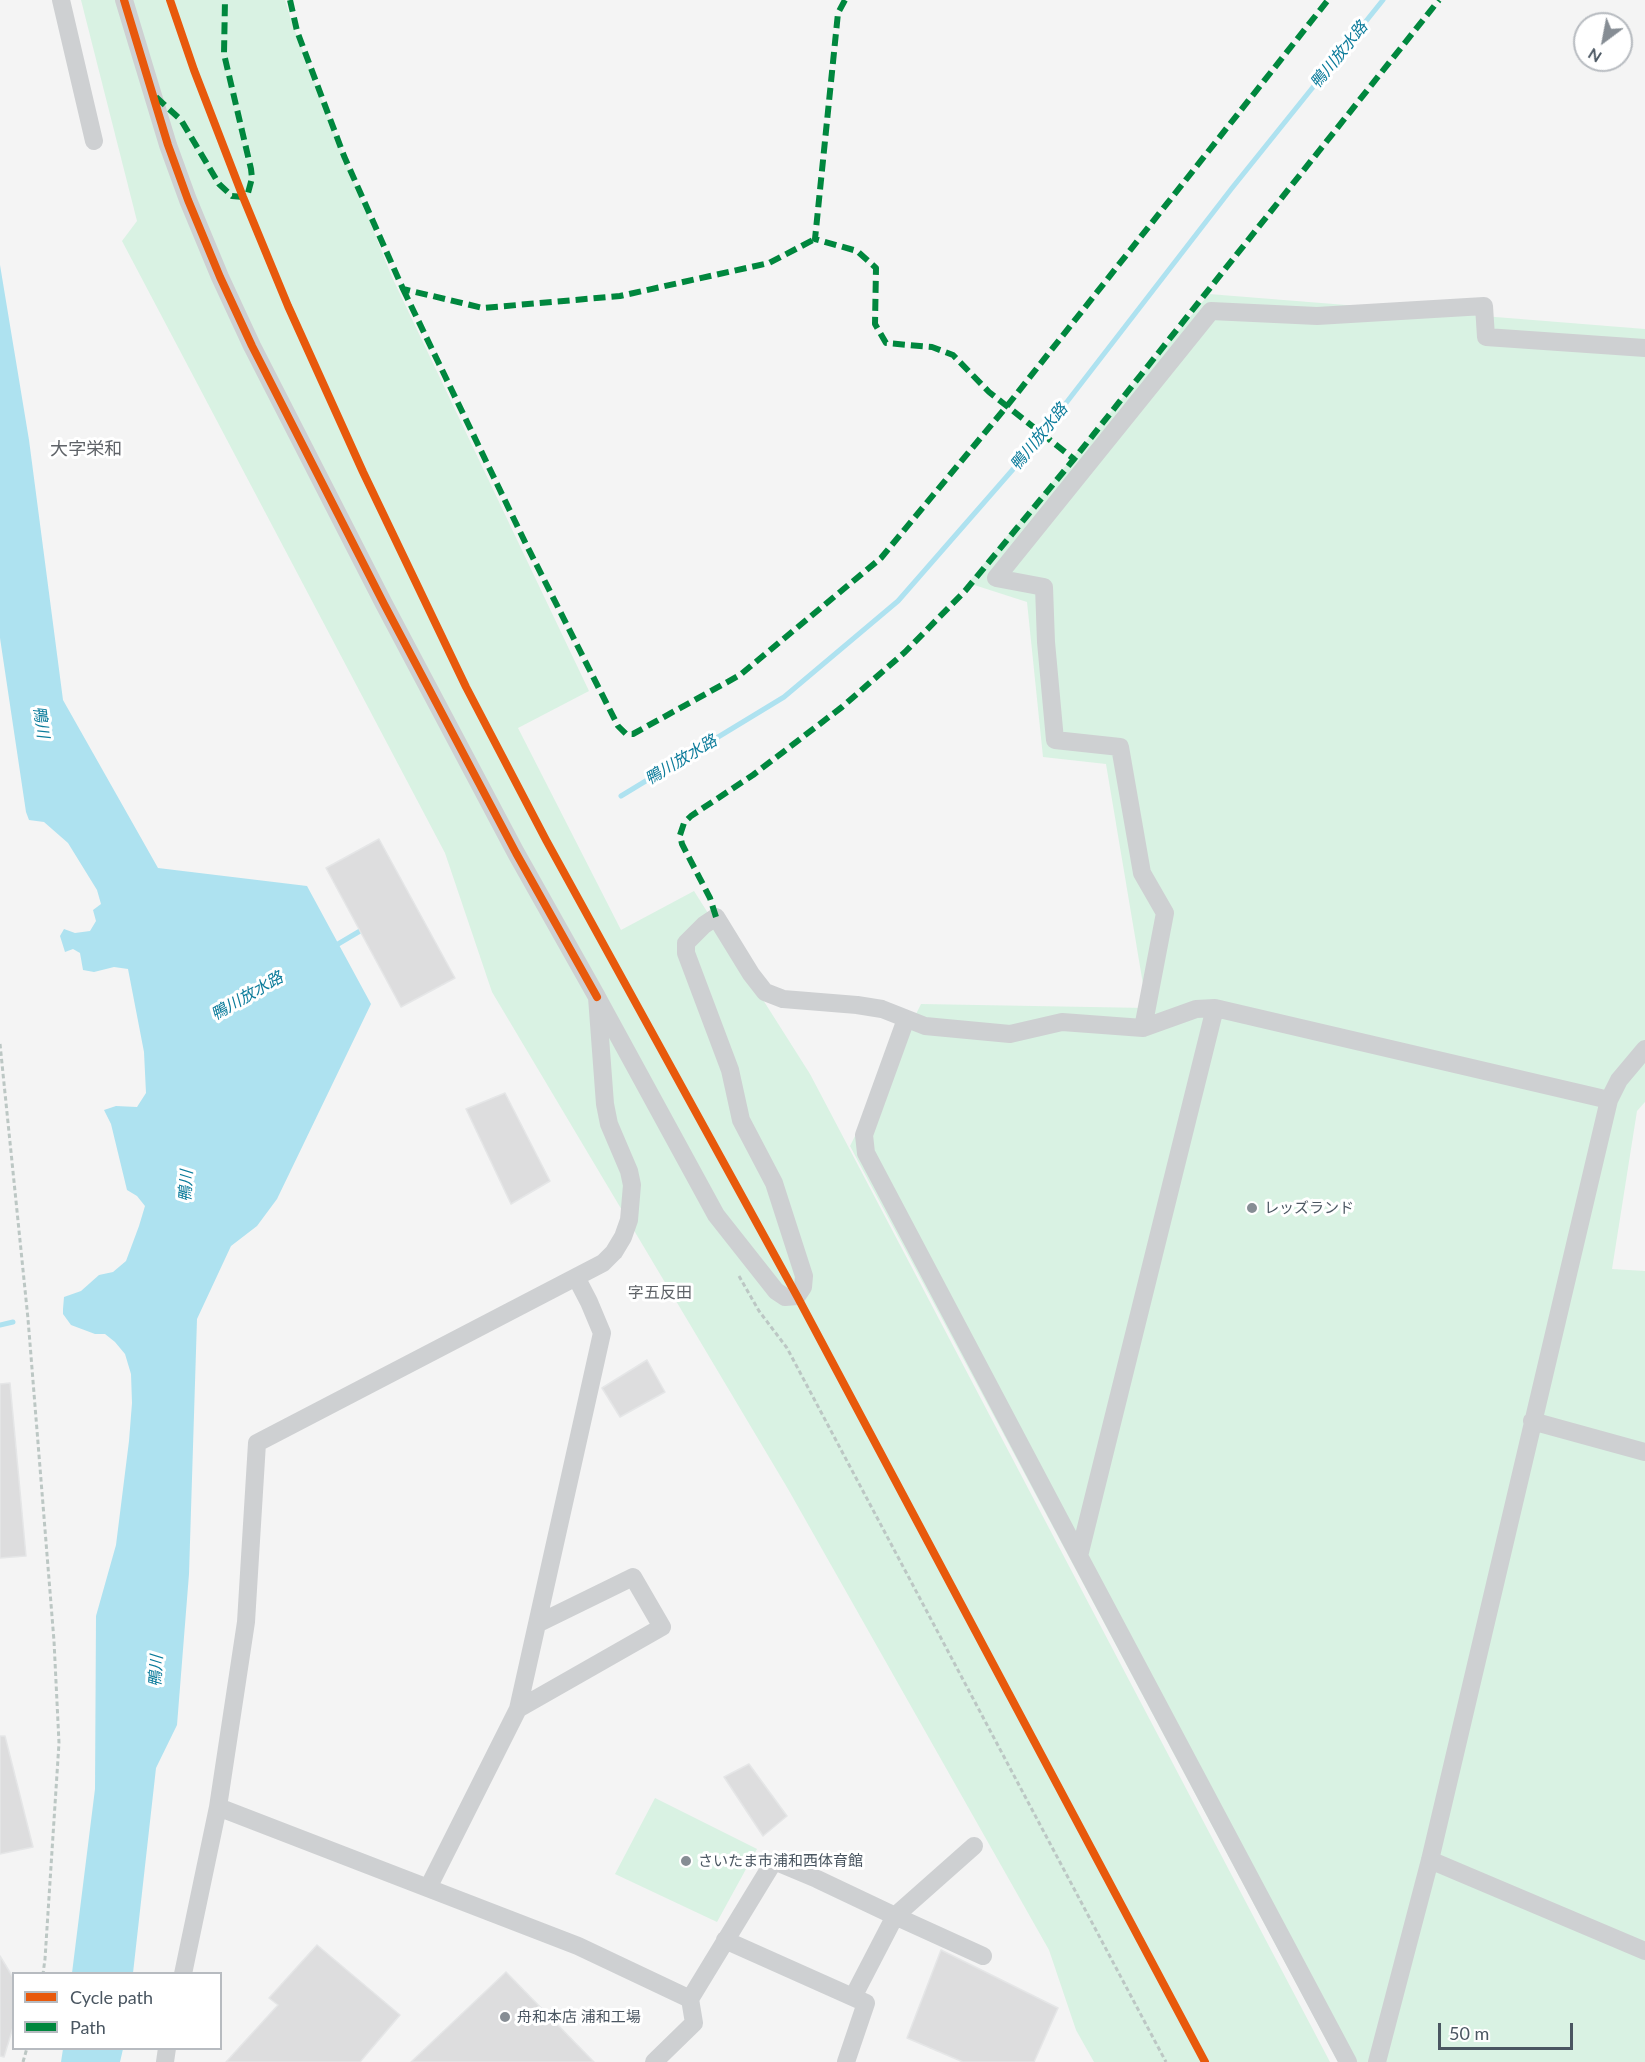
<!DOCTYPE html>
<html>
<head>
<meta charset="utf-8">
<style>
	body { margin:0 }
	#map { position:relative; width:1645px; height:2062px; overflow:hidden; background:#f4f4f4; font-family:Lato,sans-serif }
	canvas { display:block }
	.legend { position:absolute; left:12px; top:1972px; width:210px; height:78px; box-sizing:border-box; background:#fff; border:2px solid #b7bbc0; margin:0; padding:8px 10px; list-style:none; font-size:18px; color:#4a5661 }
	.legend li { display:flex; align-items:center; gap:12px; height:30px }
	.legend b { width:30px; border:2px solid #b7bbc0 }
	.north { position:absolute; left:1573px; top:12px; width:60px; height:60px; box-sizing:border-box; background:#fff; border:2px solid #b7bbc0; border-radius:50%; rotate:212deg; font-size:16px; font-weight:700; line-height:24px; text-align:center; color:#4a5661 }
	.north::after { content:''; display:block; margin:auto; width:21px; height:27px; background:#868d94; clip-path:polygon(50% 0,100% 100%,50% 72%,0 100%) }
	.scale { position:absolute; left:1438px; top:2023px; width:135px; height:27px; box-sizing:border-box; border:3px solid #4a5661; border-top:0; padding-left:8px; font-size:18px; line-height:21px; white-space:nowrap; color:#4a5661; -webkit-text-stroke:4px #fff; paint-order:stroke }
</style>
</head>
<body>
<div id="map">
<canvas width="1645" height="2062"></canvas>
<ul class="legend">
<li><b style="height:8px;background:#e8590c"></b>Cycle path</li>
<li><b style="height:8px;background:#00873e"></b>Path</li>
</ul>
<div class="north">N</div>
<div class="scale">50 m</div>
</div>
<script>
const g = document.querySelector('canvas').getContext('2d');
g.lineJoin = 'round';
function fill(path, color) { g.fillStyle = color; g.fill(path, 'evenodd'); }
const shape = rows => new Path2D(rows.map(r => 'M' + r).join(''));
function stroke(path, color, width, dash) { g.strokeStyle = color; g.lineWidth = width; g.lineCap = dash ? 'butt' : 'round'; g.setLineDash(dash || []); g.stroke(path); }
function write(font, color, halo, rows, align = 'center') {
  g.font = font + ' Lato,"Noto Sans JP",sans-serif'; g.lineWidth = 6; g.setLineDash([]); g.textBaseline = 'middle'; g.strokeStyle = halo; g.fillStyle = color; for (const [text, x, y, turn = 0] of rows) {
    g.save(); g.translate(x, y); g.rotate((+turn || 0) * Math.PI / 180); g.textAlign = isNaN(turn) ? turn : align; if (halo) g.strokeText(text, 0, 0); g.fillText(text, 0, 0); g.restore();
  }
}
fill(shape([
	[81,0,285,0,292,23,391,275,589,691,518,728,621,930,694,891,810,1074,1330,2062,1094,2062,1076,2030,1049,1950,788,1489,492,992,445,853,122,241,137,221],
	[1209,294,1645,329,1645,1102,1637,1111,1612,1269,1645,1271,1645,2062,1338,2062,850,1146,921,1004,1147,1008,1106,764,1043,757,1027,602,968,583],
	[655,1798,757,1849,717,1922,615,1874]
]), '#d9f2e3');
fill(shape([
	[0,265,29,440,63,700,158,868,307,886,371,1004,277,1199,257,1226,231,1246,197,1319,189,1574,177,1725,156,1768,133,1973,72,1973,95,1789,96,1616,116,1545,129,1441,132,1403,131,1374,125,1354,115,1342,105,1334,95,1334,71,1325,63,1314,63,1309,64,1297,81,1291,99,1275,113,1272,126,1261,139,1226,145,1206,137,1196,127,1190,111,1124,104,1110,116,1106,137,1107,146,1093,144,1052,128,969,114,967,94,972,83,970,80,953,73,949,65,952,60,936,64,929,75,933,90,931,96,921,93,910,101,904,97,890,68,843,44,822,29,820,26,812,0,638],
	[63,2049,63,2048,123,2049,120,2062,61,2062]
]), '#aee2f0');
stroke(shape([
	[621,796,784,697,898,601,1029,451,1232,188,1383,0],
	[333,947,360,931],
	[0,1325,13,1322]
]), '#aee2f0', 5);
const building = shape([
	[379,839,455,978,401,1007,326,868,379,839],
	[505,1093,550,1181,511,1204,466,1109,505,1093],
	[647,1360,665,1392,620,1417,602,1388,647,1360],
	[10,1383,26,1556,0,1558,0,1384,10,1383],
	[0,1736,5,1736,33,1847,0,1854,0,1736],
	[749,1764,787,1816,763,1836,724,1777,749,1764],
	[317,1945,400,2015,360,2062,226,2062,278,2005,269,1998,317,1945],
	[941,1950,1058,2008,1034,2062,963,2062,907,2038,941,1950],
	[0,1956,14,1979,14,2024,4,2057,0,2056,0,1956],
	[506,1972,594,2062,411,2062,506,1972]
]);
fill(building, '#ddddde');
stroke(building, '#e5e6e7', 1.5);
stroke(shape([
	[170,0,194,70,243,197,288,306,428,610,546,840,779,1264],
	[0,1044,28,1319,54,1641,59,1743,45,1959,43,1974],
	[739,1276,759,1311,787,1348,1166,2062],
	[806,1312,1205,2062],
	[23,2062,27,2048]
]), '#bcc7c4', 3, [4.5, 3]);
stroke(shape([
	[61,0,94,141],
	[124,0,168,145,188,200,220,277,252,346,384,604,516,853,597,997],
	[906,1019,864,1135,866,1153,1079,1556],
	[1143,1028,1165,913,1142,873,1120,747,1055,740,1046,642,1044,587,996,578,1211,311,1317,316,1484,306,1486,337,1645,348],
	[1609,1100,1619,1080,1645,1049],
	[1532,1421,1645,1452],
	[518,1709,662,1627,633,1577,537,1624],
	[218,1807,578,1946,690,1999,694,2023,654,2062],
	[974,1846,895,1916,983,1956],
	[1430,1860,1645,1951],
	[428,1888,518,1709,602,1333,589,1302,576,1277],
	[725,1940,866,2003,846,2062],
	[183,1974,218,1807,246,1622,257,1443,603,1263,614,1252,623,1237,629,1220,632,1185,629,1171,609,1124,605,1104,597,997,716,1215,776,1291,785,1297,797,1296,803,1287,804,1276,774,1183,741,1120,730,1070,686,953,686,943,704,925,716,917,751,974,765,992,783,999,857,1005,882,1009,925,1026,1010,1034,1062,1022,1143,1028,1196,1009,1215,1008],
	[690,1999,774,1861,817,1879,895,1916,853,1997],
	[165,2062,167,2048],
	[1348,2062,1079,1556,1215,1008,1609,1100,1430,1860,1377,2062]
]), '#ced0d2', 18);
stroke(shape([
	[290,0,297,31,344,156,403,289,483,308,620,296,769,263,815,239],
	[845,0,838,13,815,239,857,251,876,268,875,324,886,343,932,347,953,355,989,392,1074,459],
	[156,97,181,120,219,184,232,196,243,197,248,193,252,178,251,169,224,54,225,0],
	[403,289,525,542,618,726,626,734,633,734,740,675,881,558,1007,406,1328,0],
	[716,917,710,898,682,844,680,835,684,823,691,816,753,775,842,707,905,652,965,591,1074,459,1439,0]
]), '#00873e', 6, [12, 6]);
stroke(shape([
	[124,0,168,145,188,200,220,277,252,346,384,604,516,853,597,997],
	[170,0,194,70,243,197,288,306,363,472,466,687,546,840,797,1296,1205,2062]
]), '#e8590c', 8);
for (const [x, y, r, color] of [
	[1252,1208,6,"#868d94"],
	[686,1861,6,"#868d94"],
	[505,2017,6,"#868d94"]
]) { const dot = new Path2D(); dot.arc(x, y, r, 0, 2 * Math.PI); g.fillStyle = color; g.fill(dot); stroke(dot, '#fff', 2); }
write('15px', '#4a5661', '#fff', [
	["レッズランド",1264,1208],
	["さいたま市浦和西体育館",698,1861],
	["舟和本店 浦和工場",517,2017]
], 'left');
write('italic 16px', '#0c7c9b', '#fff', [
	["鴨川放水路",1339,55,-51],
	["鴨川放水路",1039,437,-51],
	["鴨川",41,722,82],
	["鴨川放水路",681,760,-31],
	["鴨川放水路",247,996,-30],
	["鴨川",186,1186,-87],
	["鴨川",156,1671,-87]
]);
write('16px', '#5f6368', '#fff', [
	["字五反田",660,1293]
]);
write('18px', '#5f6368', '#fff', [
	["大字栄和",86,449]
]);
</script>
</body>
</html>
